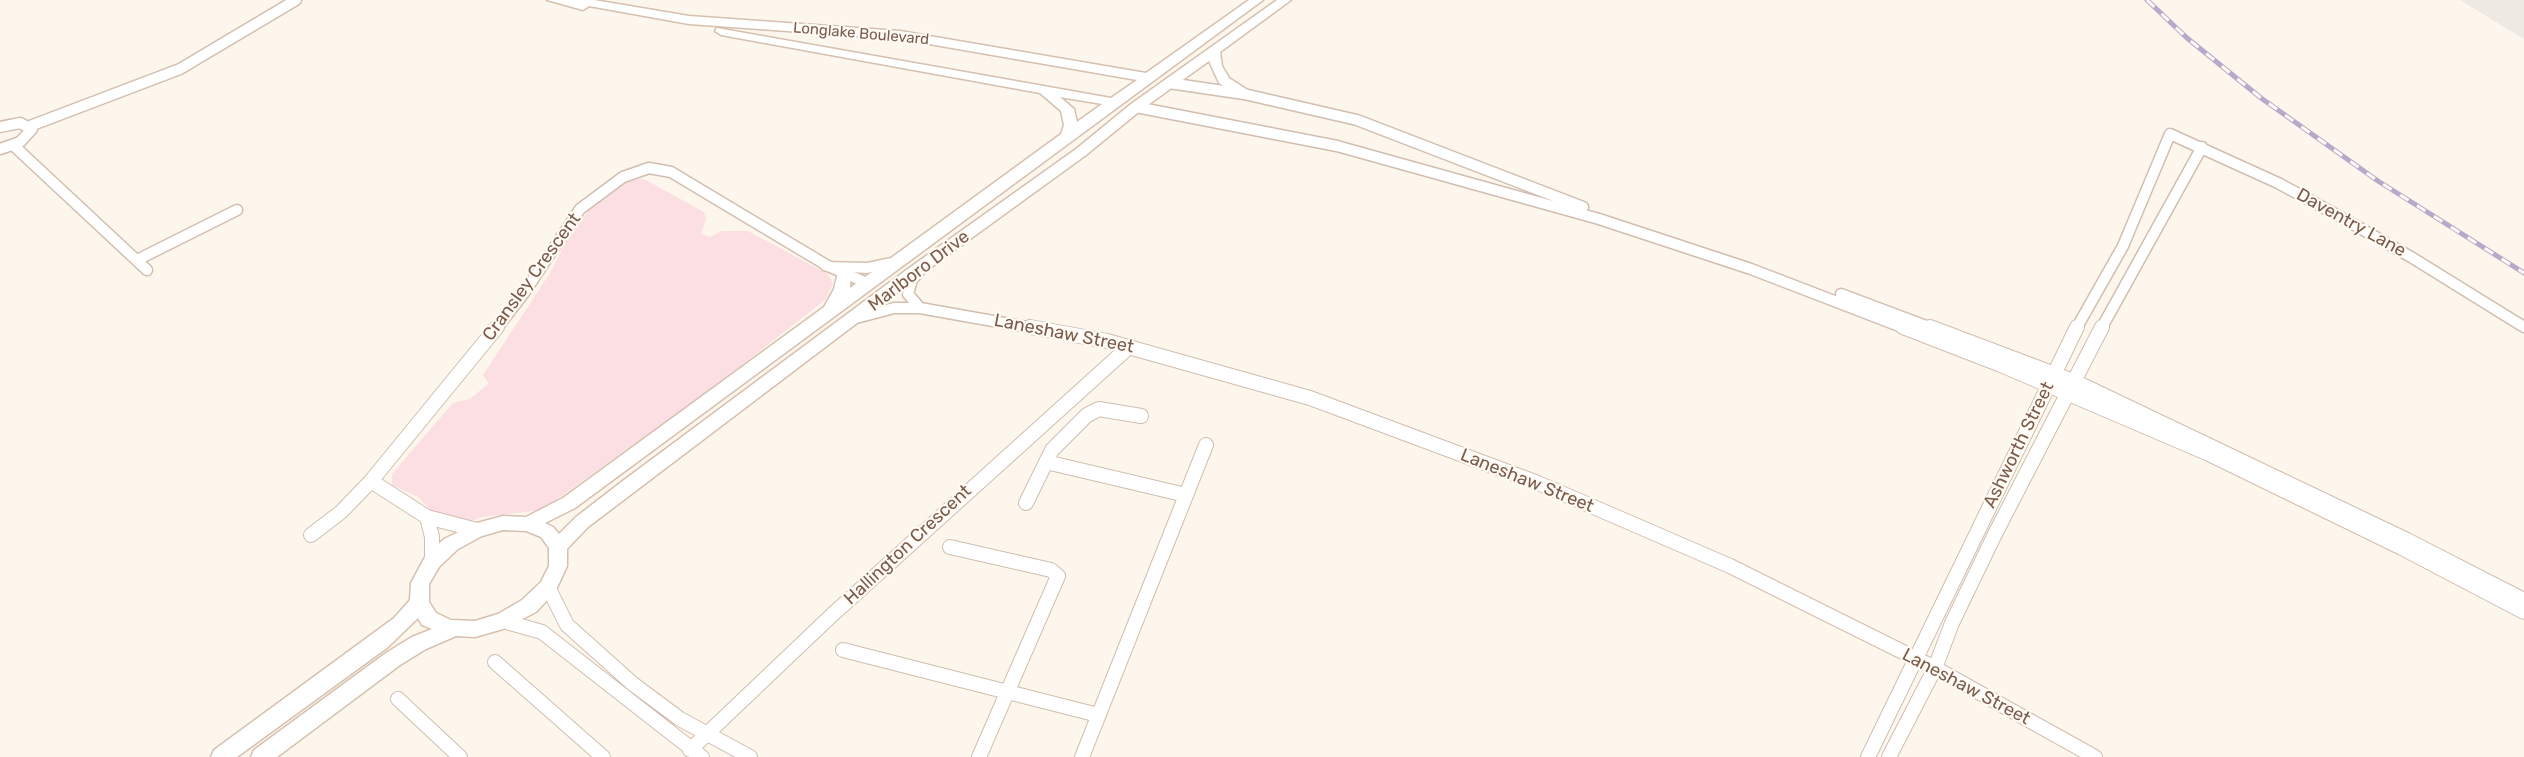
<!DOCTYPE html>
<html>
<head>
<meta charset="utf-8">
<style>
	body { margin:0 }
	canvas { display:block; background:#fdf6ec }
</style>
</head>
<body>
<canvas width="2524" height="757"></canvas>
<script>
const g = document.querySelector('canvas').getContext('2d');
g.lineJoin = 'round';
function fill(path, color) { g.fillStyle = color; g.fill(path, 'evenodd'); }
const shape = rows => new Path2D(rows.map(r => 'M' + r).join(''));
function stroke(path, color, width, dash) { g.strokeStyle = color; g.lineWidth = width; g.lineCap = dash ? 'butt' : 'round'; g.setLineDash(dash || []); g.stroke(path); }
function write(font, color, halo, rows, align = 'center') {
  g.font = font + ' Rubik,sans-serif'; g.lineWidth = 4.5; g.setLineDash([]); g.textBaseline = 'middle'; g.strokeStyle = halo; g.fillStyle = color; for (const [text, x, y, turn = 0] of rows) {
    g.save(); g.translate(x, y); g.rotate((+turn || 0) * Math.PI / 180); g.textAlign = isNaN(turn) ? turn : align; if (halo) g.strokeText(text, 0, 0); g.fillText(text, 0, 0); g.restore();
  }
}
fill(shape([
	[2460,0,2524,0,2524,39]
]), '#efe9e4');
fill(shape([
	[633,179,644,179,704,212,706,219,701,234,710,237,722,231,748,231,828,274,833,284,825,300,707,392,542,510,482,517,465,523,440,520,418,497,392,485,392,474,453,403,470,399,489,383,483,375,550,273,569,236,591,207,615,188]
]), '#fbdfe3');
const minorFar1 = shape([
	[1169,83,1244,94,1357,120,1583,207],
	[1136,107,1337,146,1599,219,1751,269,1907,329],
	[30,126,180,69,296,0],
	[0,127,20,123,32,129,20,142,0,149],
	[13,145,147,270],
	[137,260,237,210],
	[1841,294,1934,329],
	[920,308,908,294,912,280,921,269],
	[856,318,894,308,920,308,1038,329],
	[496,329,524,293,580,209,623,177,649,168,671,172,828,266,867,283],
	[2076,329,2123,246,2170,134,2278,183,2328,210,2411,257,2524,327],
	[2101,329,2202,147]
]);
const minor = shape([
	[1030,327,1107,341,1310,398,1538,483,1730,566,1935,668,2095,757],
	[1903,327,2001,365,2209,454,2402,548,2524,612],
	[1930,327,2076,382,2407,540,2524,600],
	[1046,462,1186,495],
	[371,481,427,517,477,530],
	[1026,503,1052,450,1087,415,1099,409,1141,416],
	[427,517,432,537,432,562],
	[311,535,341,512,371,481,497,327],
	[950,547,1051,570,1058,576,979,757],
	[548,587,567,625,633,684,680,719,750,757],
	[503,621,542,632,702,757],
	[843,650,1098,715],
	[495,662,603,757],
	[398,699,460,757],
	[690,750,832,615,1130,346],
	[1082,757,1206,445],
	[1868,757,2077,327],
	[1889,757,1935,668,1952,623,1995,534,2102,327]
]);
const secondary = shape([
	[547,0,594,0,689,16,900,31,1146,73,1249,0,1263,0,575,508,545,523,553,527,559,534,576,517,624,480,905,271,1076,149,1131,104,1277,0,1291,0,1220,52,1222,66,1229,78,1249,91,1249,97,1239,97,1219,83,1209,61,1141,110,1086,155,915,279,588,527,567,549,567,566,555,592,536,612,503,629,475,637,456,636,426,649,400,665,277,757,251,757,254,750,386,653,412,637,432,629,422,625,418,618,388,647,237,757,211,757,214,750,394,618,410,600,411,583,425,557,444,539,477,523,503,516,526,517,563,498,824,307,834,289,838,272,823,270,820,266,823,262,867,263,891,258,1061,134,1064,125,1061,111,1040,93,721,35,715,31,717,28,1111,98,1137,80,900,39,689,24,589,6,583,10,547,0],
	[1060,97,1102,104,1077,122,1074,109,1060,97],
	[851,272,867,273,872,272,850,288,851,272],
	[503,530,526,531,541,537,549,548,549,566,541,582,522,600,498,614,475,621,451,620,436,613,429,602,429,584,439,567,458,549,482,536,503,530]
]);
stroke(minorFar1, '#d1beb0', 13);
stroke(minor, '#d1beb0', 16);
stroke(secondary, '#d6c0b0', 3);
stroke(minorFar1, '#fff', 10);
stroke(minor, '#fff', 14);
fill(secondary, '#fff');
const rail = shape([
	[2147,0,2187,38,2261,98,2378,181,2524,273]
]);
stroke(rail, '#b9a8c9', 5);
stroke(rail, '#fffaf3', 3, [10]);
write('15px', '#7a5c4d', '#fffaf3', [
	["Longlake Boulevard",861,34,5]
]);
write('18px', '#7a5c4d', '#fffaf3', [
	["Daventry Lane",2351,223,29],
	["Marlboro Drive",919,271,-37],
	["Cransley Crescent",532,277,-54],
	["Laneshaw Street",1064,334,11],
	["Ashworth Street",2019,445,-64],
	["Laneshaw Street",1527,481,22],
	["Hallington Crescent",908,545,-43],
	["Laneshaw Street",1966,687,28]
]);
</script>
</body>
</html>
